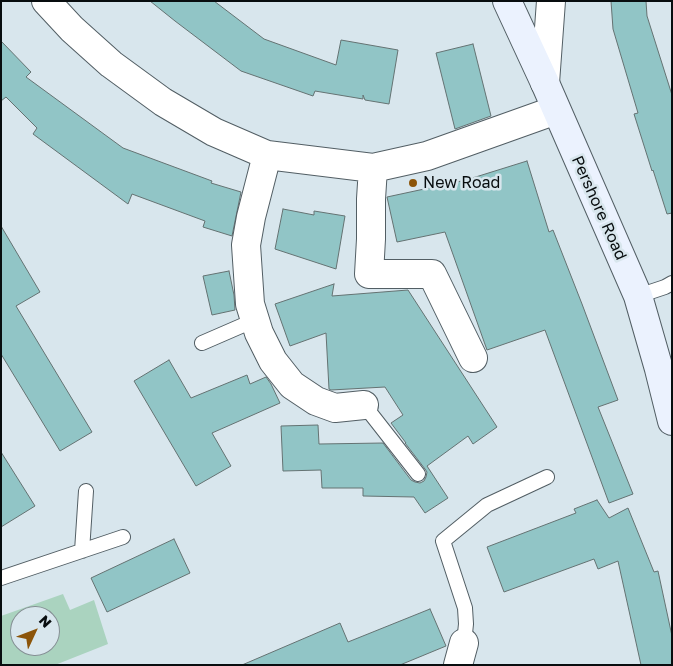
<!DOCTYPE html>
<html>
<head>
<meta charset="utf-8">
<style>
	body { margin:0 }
	#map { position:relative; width:673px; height:666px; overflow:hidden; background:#d8e6ed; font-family:"Golos Text",sans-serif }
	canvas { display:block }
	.frame { position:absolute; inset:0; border:2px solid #080d0f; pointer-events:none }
	.north { position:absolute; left:10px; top:606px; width:50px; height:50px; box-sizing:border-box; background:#d8e6ed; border:1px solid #858f94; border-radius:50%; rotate:47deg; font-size:14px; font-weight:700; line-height:20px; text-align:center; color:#080d0f }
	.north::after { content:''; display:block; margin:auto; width:18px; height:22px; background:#8c550a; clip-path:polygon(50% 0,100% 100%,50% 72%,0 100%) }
</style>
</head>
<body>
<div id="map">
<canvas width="673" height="666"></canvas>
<div class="frame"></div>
<div class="north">N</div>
</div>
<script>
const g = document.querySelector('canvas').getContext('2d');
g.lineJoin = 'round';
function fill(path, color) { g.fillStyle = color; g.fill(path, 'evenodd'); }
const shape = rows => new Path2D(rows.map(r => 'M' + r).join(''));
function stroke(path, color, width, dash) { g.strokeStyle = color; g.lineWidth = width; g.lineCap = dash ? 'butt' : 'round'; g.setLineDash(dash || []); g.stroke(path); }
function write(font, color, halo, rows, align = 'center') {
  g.font = font + ' "Golos Text",sans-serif'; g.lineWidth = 5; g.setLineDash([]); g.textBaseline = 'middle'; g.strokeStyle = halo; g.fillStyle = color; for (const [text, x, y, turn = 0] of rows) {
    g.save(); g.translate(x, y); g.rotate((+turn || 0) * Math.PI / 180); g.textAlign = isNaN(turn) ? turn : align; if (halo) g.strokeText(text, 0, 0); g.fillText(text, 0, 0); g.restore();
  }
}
fill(shape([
	[63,594,70,610,94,600,108,644,55,665,1,665,1,616],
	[20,616,50,616,50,646,20,646]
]), '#aad3bf');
const building = shape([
	[150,1,214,1,264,39,336,65,341,40,398,50,389,104,365,100,363,95,363,99,315,91,313,96,241,71,175,21,150,1],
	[611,1,646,1,647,16,672,95,672,213,667,214,653,170,652,171,634,114,638,113,613,29,611,1],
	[1,41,31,72,26,77,123,148,212,181,211,183,241,192,232,236,203,227,205,221,132,194,128,204,33,134,37,128,6,97,1,101,1,41],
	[473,44,491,116,455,129,436,53,473,44],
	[527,161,549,232,553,230,582,304,618,400,598,407,633,494,609,503,545,330,487,350,445,232,397,242,387,197,466,180,527,161],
	[283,209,314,215,314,211,345,216,336,269,275,249,283,209],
	[1,226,40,292,16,306,92,432,60,451,1,354,1,226],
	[229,271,234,295,235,310,212,315,203,276,229,271],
	[334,284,332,296,408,290,497,427,473,444,468,436,427,466,448,498,425,513,414,497,363,496,363,488,322,488,321,470,283,471,281,426,318,425,319,444,383,443,411,480,415,482,420,483,424,481,426,477,427,472,425,469,405,443,406,443,391,423,403,415,385,387,331,390,329,389,326,333,290,346,275,304,334,284],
	[169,360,191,398,247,375,250,384,266,377,271,384,280,403,212,433,231,466,196,486,134,381,169,360],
	[1,452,35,506,1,527,1,452],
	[597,500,609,518,628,508,654,572,658,571,672,636,672,665,641,665,618,561,598,569,594,559,504,592,487,547,576,513,574,509,597,500],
	[174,539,190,573,107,612,91,578,174,539],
	[430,609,446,646,400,665,242,665,340,623,348,642,430,609]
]);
fill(building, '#91c5c6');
stroke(building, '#647272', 1);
const lane = shape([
	[638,296,665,287,672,283],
	[202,343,255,320],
	[364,405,418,474],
	[82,551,86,491],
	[1,578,123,537],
	[464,643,466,624,465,608,443,541,487,505,547,477]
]);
const street = shape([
	[46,1,72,29,111,64,163,102,214,132,267,155,373,168,427,156,556,110],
	[545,83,551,1],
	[267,155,251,217,246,245,250,304,259,333,273,361,292,385,316,401,335,408,364,405],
	[373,168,371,199,371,239,369,274,432,274,473,358],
	[458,665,464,643]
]);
const secondary = shape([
	[507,1,545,83,638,296,659,369,672,421]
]);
stroke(lane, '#525e64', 16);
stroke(street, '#525e64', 30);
stroke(secondary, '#525e64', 30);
stroke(lane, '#fff', 14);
stroke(street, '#fff', 28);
stroke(secondary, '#ebf2fe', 28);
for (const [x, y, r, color] of [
	[413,183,5,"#8c550a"]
]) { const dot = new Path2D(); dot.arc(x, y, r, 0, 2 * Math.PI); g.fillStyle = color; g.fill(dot); stroke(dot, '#d8e6ed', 2); }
write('16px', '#080d0f', '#d8e6ed', [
	["New Road",423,183]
], 'left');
write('16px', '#080d0f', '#d8e6ed', [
	["Pershore Road",599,208,66]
]);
</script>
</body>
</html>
